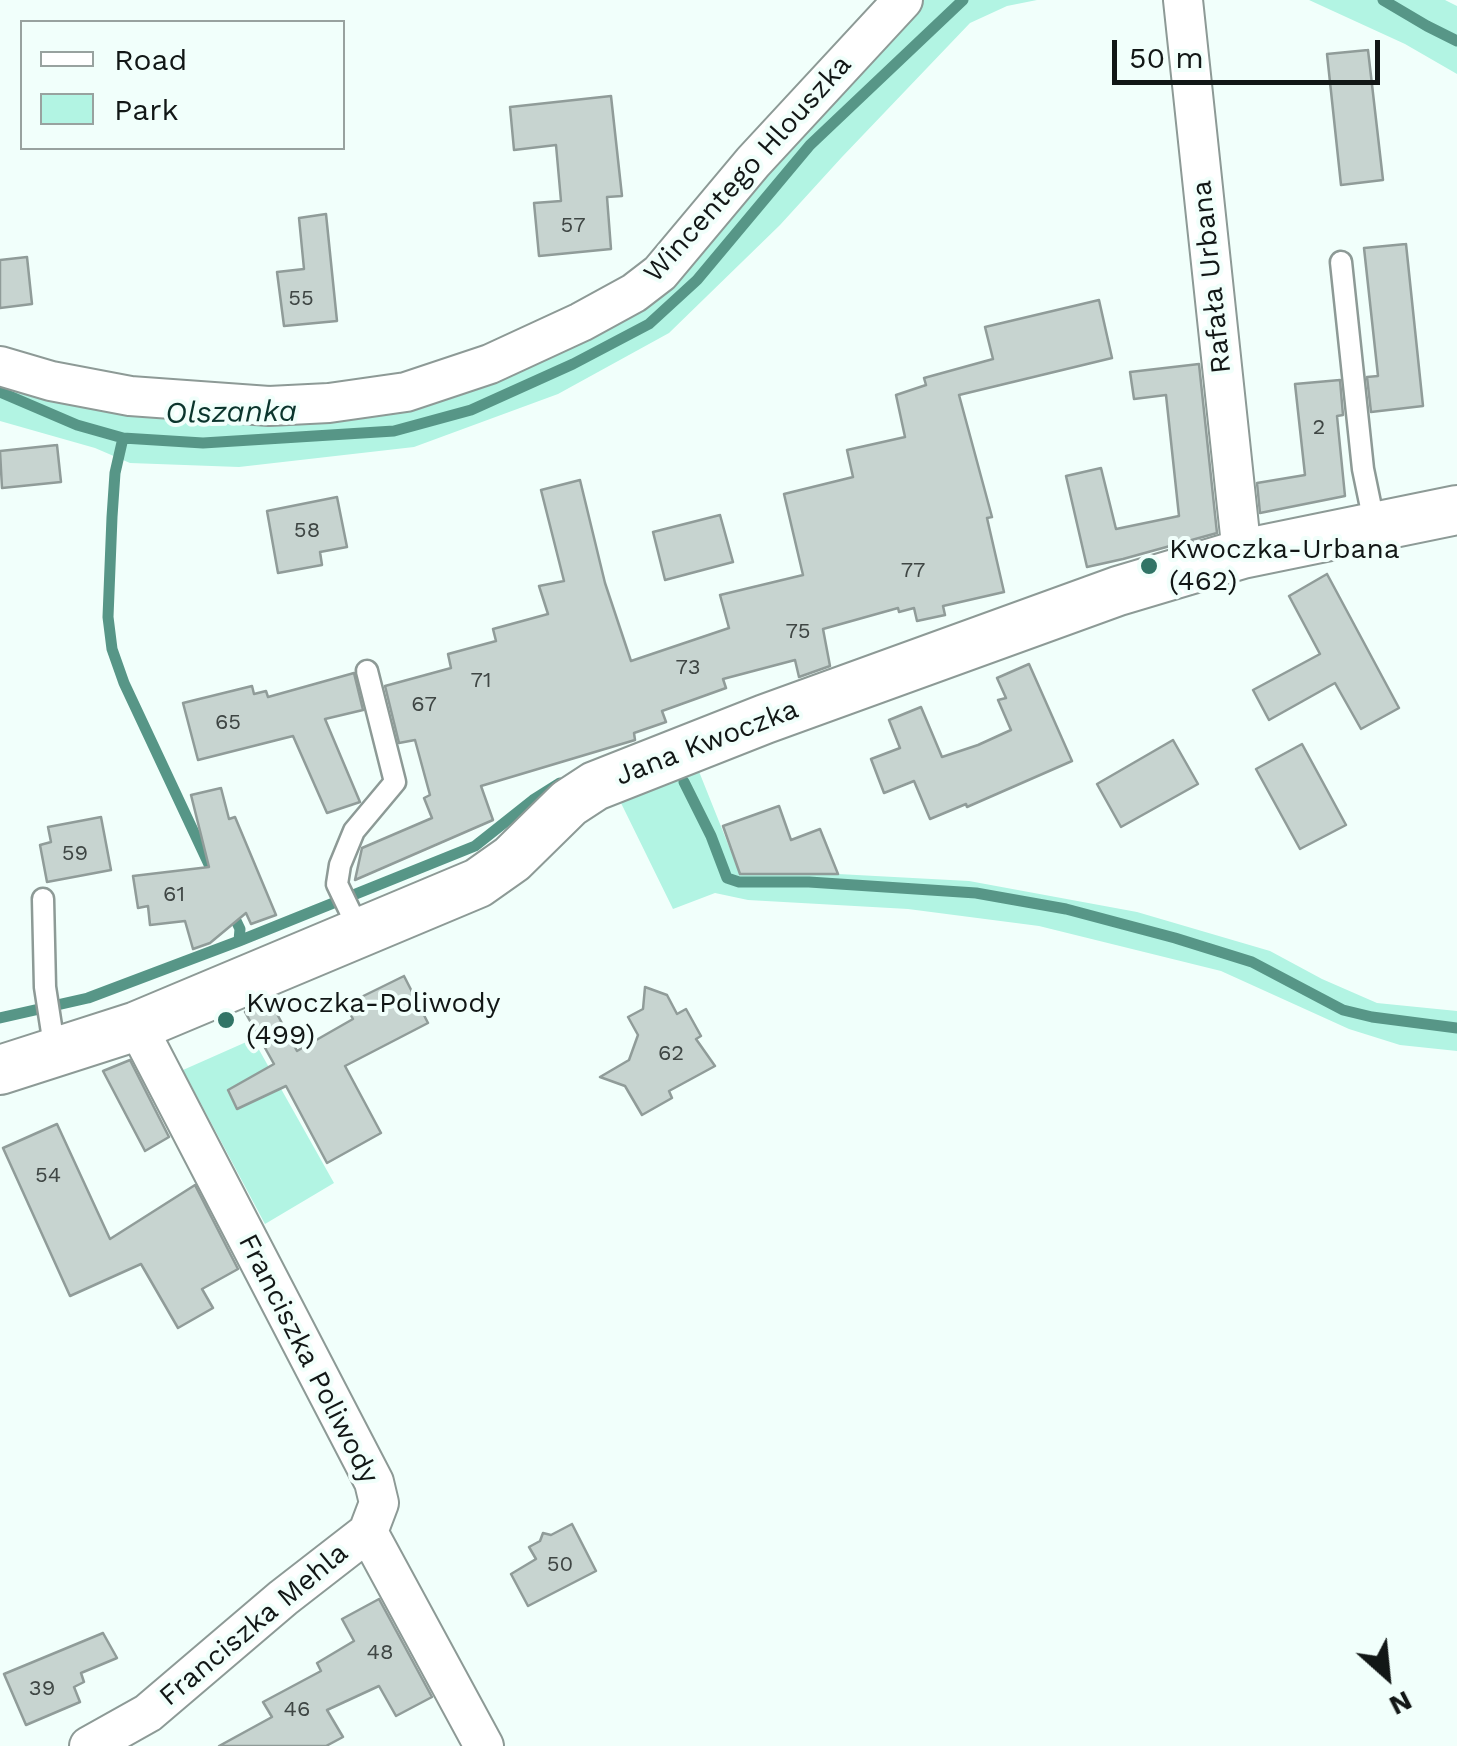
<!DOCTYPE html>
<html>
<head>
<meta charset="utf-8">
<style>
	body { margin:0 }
	#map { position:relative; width:1457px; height:1746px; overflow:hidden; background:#f1fffb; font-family:"Work Sans",sans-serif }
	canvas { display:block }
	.legend { position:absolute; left:20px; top:20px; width:325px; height:130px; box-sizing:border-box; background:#f1fffb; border:2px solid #98a29f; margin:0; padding:12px 18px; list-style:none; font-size:30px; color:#121716 }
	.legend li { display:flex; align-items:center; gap:20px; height:50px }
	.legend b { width:50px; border:2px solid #98a29f }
	.north { position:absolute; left:1337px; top:1626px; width:100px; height:100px; -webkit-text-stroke:8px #f1fffb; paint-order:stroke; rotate:153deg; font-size:28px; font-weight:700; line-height:40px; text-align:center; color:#121716 }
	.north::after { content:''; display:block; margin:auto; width:35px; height:45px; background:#121716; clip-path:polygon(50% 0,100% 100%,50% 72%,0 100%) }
	.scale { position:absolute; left:1112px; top:40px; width:268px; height:45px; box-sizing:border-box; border:5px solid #121716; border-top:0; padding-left:12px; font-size:30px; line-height:35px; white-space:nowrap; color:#121716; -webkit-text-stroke:8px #f1fffb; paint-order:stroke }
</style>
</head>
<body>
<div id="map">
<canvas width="1457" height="1746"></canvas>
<ul class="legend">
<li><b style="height:12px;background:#fff"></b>Road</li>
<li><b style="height:28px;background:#b2f4e3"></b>Park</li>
</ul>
<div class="north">N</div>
<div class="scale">50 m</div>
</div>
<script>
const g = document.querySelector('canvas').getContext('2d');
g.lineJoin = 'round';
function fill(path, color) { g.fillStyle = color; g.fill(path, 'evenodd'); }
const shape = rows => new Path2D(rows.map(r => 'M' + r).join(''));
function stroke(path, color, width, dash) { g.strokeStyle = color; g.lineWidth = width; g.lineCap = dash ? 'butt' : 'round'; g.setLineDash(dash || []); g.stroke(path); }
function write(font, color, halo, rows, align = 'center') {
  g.font = font + ' "Work Sans",sans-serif'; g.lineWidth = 8; g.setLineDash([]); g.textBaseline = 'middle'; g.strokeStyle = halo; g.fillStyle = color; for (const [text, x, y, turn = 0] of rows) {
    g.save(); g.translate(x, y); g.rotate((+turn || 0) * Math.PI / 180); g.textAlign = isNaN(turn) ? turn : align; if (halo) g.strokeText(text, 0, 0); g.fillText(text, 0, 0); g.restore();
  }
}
fill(shape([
	[903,0,1037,0,1007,6,970,23,842,157,780,225,669,333,558,394,414,447,239,467,130,463,95,448,0,421,0,366,129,411,216,421,302,422,588,335],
	[1309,0,1445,0,1457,6,1457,74,1405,44],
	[698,769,740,874,838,874,969,881,1137,912,1270,951,1322,979,1377,1003,1457,1011,1457,1051,1400,1045,1349,1029,1221,971,1039,926,908,909,748,900,715,893,673,909,621,803],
	[253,1039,334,1183,265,1224,183,1070]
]), '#b2f4e3');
stroke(shape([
	[1383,0,1427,26,1457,41],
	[0,392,77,425,123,438,203,443,394,431,471,410,573,364,649,324,697,280,810,145,963,0],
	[123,438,115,473,112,517,108,617,112,649,124,683,213,873],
	[684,782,711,836,727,878,739,882,809,882,976,893,1066,909,1175,938,1252,962,1343,1010,1372,1017,1457,1028],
	[230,908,240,929,239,941],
	[0,1018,88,998,239,941,475,846,533,800,560,783]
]), '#579687', 11);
const building = shape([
	[1368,50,1383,180,1341,185,1327,54,1368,50],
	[611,96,622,196,607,197,611,249,539,256,534,203,561,201,556,145,514,150,510,107,611,96],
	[326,214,337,321,284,326,277,272,304,269,299,218,326,214],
	[1406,244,1423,406,1371,412,1367,377,1378,376,1364,248,1406,244],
	[27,257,32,304,0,308,0,260,27,257],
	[1099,300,1112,358,959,395,992,517,987,518,1004,592,943,606,945,615,917,621,914,608,899,612,898,608,823,629,830,666,799,677,795,660,723,679,726,688,662,711,666,722,634,733,635,740,481,786,493,820,355,880,362,848,432,818,424,798,430,795,415,740,399,743,385,686,451,668,448,654,496,641,493,629,548,614,539,586,564,581,541,490,580,480,605,583,631,661,729,628,720,595,803,575,784,494,853,477,847,450,905,437,896,395,926,385,924,378,993,359,985,327,1099,300],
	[1199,364,1217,533,1123,559,1087,567,1066,476,1101,468,1116,529,1179,516,1166,395,1134,399,1130,372,1199,364],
	[1340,380,1343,415,1337,416,1345,496,1260,513,1257,483,1305,475,1295,384,1340,380],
	[57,445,61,482,2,488,0,451,57,445],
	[337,497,347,547,320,552,322,565,278,573,267,511,337,497],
	[720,515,733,562,665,580,653,532,720,515],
	[1327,574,1399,708,1361,729,1335,683,1269,720,1253,690,1320,654,1289,596,1327,574],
	[1029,664,1072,761,967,807,966,804,930,819,914,781,884,793,871,759,900,748,889,720,921,707,942,757,978,745,1011,730,998,700,1006,698,997,678,1029,664],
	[354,673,363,710,325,719,360,802,327,813,293,736,198,760,183,703,252,686,254,694,266,691,268,697,354,673],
	[1173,740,1198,784,1121,827,1097,784,1173,740],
	[1302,744,1346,825,1300,849,1256,769,1302,744],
	[221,788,229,819,235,817,276,915,251,924,246,913,210,943,193,949,185,921,150,925,148,906,138,908,133,876,209,867,191,795,221,788],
	[779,806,791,840,820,829,838,874,740,874,723,826,779,806],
	[101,817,111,870,47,882,40,845,51,842,48,827,101,817],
	[404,976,428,1023,345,1066,381,1133,327,1163,286,1086,237,1109,228,1090,274,1064,245,1012,270,1001,297,1051,353,1019,345,1005,404,976],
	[645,987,667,995,677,1014,686,1009,701,1036,696,1039,715,1066,669,1091,672,1098,642,1115,625,1086,600,1077,629,1060,638,1035,628,1017,643,1009,645,987],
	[130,1060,169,1137,145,1151,103,1071,130,1060],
	[57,1124,110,1239,195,1185,238,1269,202,1289,213,1308,178,1328,141,1264,70,1296,3,1148,57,1124],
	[572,1524,596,1571,528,1606,511,1574,536,1559,529,1547,540,1541,543,1533,551,1535,572,1524],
	[379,1599,432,1697,396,1716,379,1686,327,1710,343,1737,326,1746,219,1746,272,1717,263,1702,321,1671,317,1663,354,1641,342,1619,379,1599],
	[103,1633,117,1658,81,1673,84,1682,74,1687,80,1702,26,1725,4,1674,103,1633]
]);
fill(building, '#c7d4d0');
stroke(building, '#909c99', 2.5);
const service = shape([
	[1341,262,1363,469,1375,527],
	[43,899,45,987,55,1052],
	[360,932,337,884,340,865,354,831,395,782,367,671]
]);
const minor = shape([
	[1183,0,1242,554],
	[0,366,51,381,130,396,269,406,329,403,406,392,490,364,581,322,634,293,660,273,753,162,903,0],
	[137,1026,374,1482,379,1503,368,1532,484,1746],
	[89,1746,148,1713,283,1598,368,1532]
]);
const tertiary = shape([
	[0,1070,137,1026,478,883,512,859,569,803,595,786,765,719,1118,591,1242,554,1457,510]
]);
stroke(service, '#8d9a96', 25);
stroke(minor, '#8d9a96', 42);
stroke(tertiary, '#8d9a96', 52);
stroke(service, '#fff', 20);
stroke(minor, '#fff', 38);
stroke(tertiary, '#fff', 48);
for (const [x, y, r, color] of [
	[1149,566,10,"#317466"],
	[226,1020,10,"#317466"]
]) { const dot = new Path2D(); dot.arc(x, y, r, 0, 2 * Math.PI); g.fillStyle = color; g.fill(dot); stroke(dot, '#f1fffb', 4); }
write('22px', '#3f4644', null, [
	["57",573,226],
	["55",301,299],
	["2",1319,428],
	["58",307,531],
	["77",913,571],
	["75",798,632],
	["73",688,668],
	["71",481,681],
	["67",424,705],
	["65",228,723],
	["59",75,854],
	["61",174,895],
	["62",671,1054],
	["54",48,1176],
	["50",560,1565],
	["48",380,1653],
	["39",42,1689],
	["46",297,1710]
]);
write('28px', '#121716', '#f1fffb', [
	["Wincentego Hlouszka",748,169,-48],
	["Rafała Urbana",1212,277,-96],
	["Jana Kwoczka",707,743,-21],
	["Franciszka Poliwody",308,1359,63],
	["Franciszka Mehla",254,1625,-40]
]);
write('28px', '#121716', '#f1fffb', [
	["Kwoczka-Urbana",1169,550],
	["(462)",1169,582],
	["Kwoczka-Poliwody",246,1004],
	["(499)",246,1036]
], 'left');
write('italic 30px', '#0b352d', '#f1fffb', [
	["Olszanka",231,413,-1]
]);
</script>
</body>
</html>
